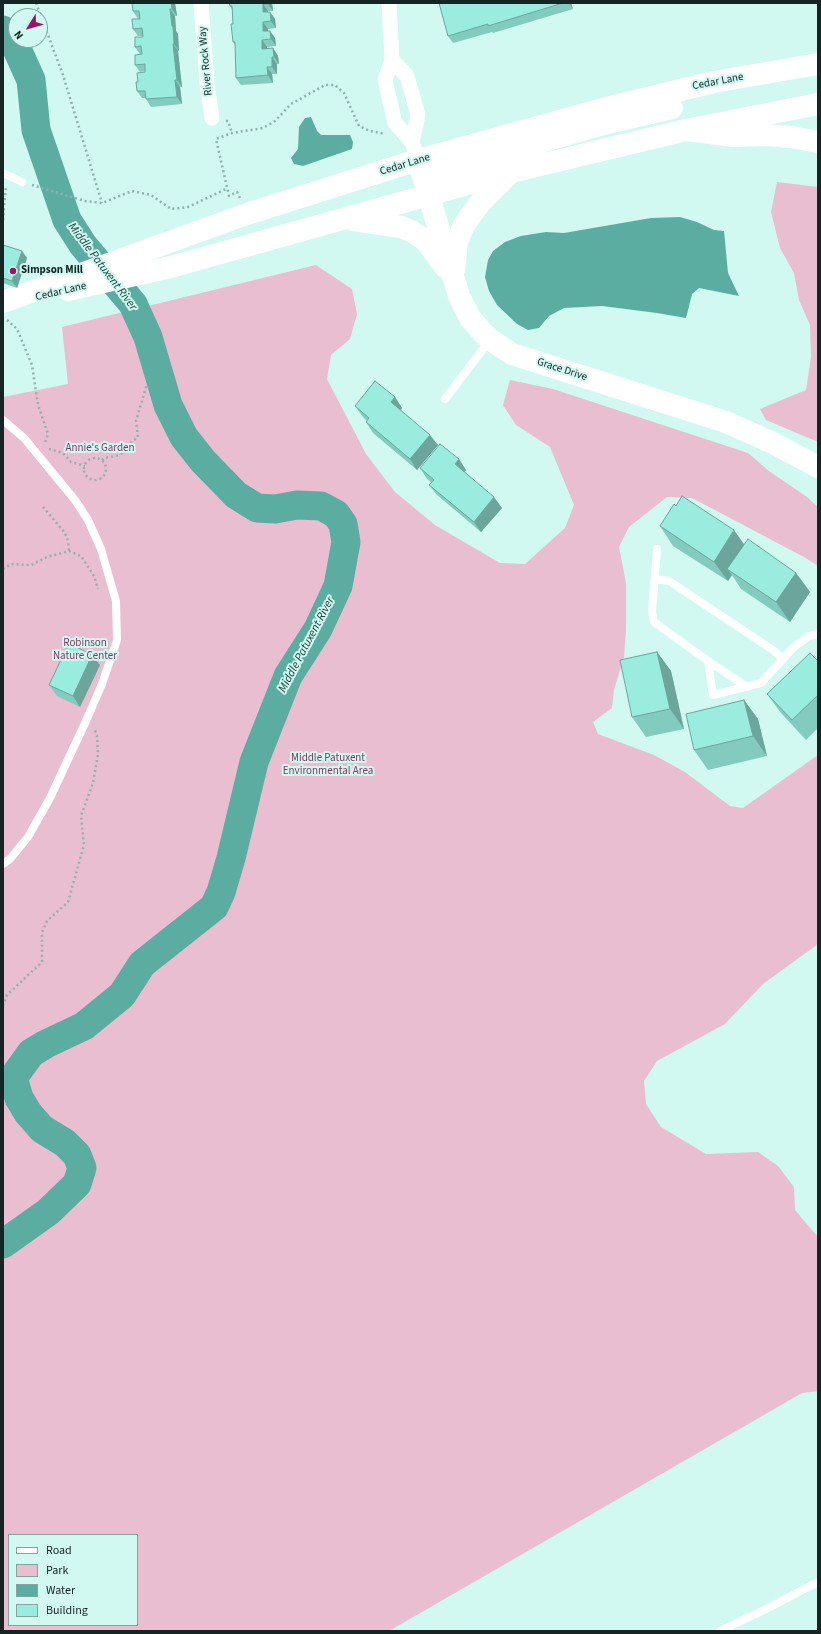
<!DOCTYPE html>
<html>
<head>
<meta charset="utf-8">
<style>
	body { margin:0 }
	#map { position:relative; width:821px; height:1634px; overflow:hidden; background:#d1f8f1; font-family:"Source Sans 3",sans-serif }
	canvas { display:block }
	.frame { position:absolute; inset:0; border:4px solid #162523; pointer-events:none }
	.legend { position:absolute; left:8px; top:1534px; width:130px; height:92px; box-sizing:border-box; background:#d1f8f1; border:1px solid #86a49f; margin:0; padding:5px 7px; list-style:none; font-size:12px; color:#162523 }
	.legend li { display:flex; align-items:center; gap:8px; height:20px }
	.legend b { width:20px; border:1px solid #86a49f }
	.north { position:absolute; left:8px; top:8px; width:40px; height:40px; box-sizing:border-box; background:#d1f8f1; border:1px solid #86a49f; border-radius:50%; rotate:233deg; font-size:11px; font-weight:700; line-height:16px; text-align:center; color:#162523 }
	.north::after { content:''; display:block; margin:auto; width:14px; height:18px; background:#9a1366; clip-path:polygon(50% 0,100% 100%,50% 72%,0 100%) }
</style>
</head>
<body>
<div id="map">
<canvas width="821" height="1634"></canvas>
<div class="frame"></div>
<ul class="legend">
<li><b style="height:5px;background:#fff"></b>Road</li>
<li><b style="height:11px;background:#e9bed1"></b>Park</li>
<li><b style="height:11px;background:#5cada1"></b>Water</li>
<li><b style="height:11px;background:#9aecde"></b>Building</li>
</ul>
<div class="north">N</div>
</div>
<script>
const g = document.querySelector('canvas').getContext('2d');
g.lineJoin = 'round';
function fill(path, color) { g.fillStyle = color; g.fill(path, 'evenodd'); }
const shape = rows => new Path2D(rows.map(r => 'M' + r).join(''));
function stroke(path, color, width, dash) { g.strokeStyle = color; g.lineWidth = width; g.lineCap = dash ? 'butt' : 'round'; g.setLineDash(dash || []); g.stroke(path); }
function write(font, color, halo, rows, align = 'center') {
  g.font = font + ' "Source Sans 3",sans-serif'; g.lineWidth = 4; g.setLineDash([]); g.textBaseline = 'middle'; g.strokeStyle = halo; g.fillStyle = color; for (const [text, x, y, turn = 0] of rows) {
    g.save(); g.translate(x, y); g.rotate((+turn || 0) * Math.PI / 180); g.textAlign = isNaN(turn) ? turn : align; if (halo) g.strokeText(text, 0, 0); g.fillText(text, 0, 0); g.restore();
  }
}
fill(shape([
	[777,182,818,187,818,442,766,420,760,409,806,390,811,357,810,325,799,300,794,273,780,248,771,212],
	[316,265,352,289,357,314,350,339,331,355,327,379,366,454,395,492,435,525,500,563,525,564,565,528,574,505,550,447,516,425,503,405,510,380,553,389,748,453,769,471,807,497,818,507,818,566,804,557,692,498,667,497,629,527,619,547,626,583,626,630,624,657,614,690,612,708,593,722,598,734,654,755,685,772,730,806,743,808,818,755,818,944,763,984,725,1024,657,1061,644,1081,646,1104,661,1127,706,1154,758,1152,778,1166,794,1187,795,1210,818,1237,818,1391,802,1393,389,1631,3,1631,3,397,68,384,62,327],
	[9,1535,137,1535,137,1625,9,1625]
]), '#e9bed1');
fill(shape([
	[311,117,317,131,321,135,350,135,353,142,352,149,303,166,294,164,291,158,298,149,299,127,305,118],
	[680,217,697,222,714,230,724,231,728,273,739,296,699,288,692,294,686,318,657,313,602,306,564,308,549,316,539,328,528,330,517,324,497,305,489,291,485,277,488,260,493,251,505,242,521,236,546,232,564,233,651,218]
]), '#5cada1');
stroke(shape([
	[3,1074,13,1078]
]), '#5cada1', 5);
stroke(shape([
	[3,30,17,49,31,80,36,130,67,220,83,245,133,304,148,337,168,405,184,437,203,461,236,495,257,508,275,509,297,505,321,506,336,514,343,524,346,542,338,586,318,629,288,676,254,762,231,858,221,892,214,907,142,964,122,995,84,1026,46,1044,31,1053,13,1078,19,1098,28,1113,42,1129,65,1143,77,1155,82,1168,77,1184,48,1212,3,1244]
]), '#5cada1', 29);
stroke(shape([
	[36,3,63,75,102,203],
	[226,121,228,121,232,133],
	[32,185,85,201,102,203,132,191,151,195,171,209,188,207,226,189],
	[240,198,237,192,229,196,216,139,232,133,263,128,275,121,291,104,325,85,335,85,344,93,359,126,370,131,385,134],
	[3,220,6,186],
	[7,320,17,329,32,365,38,405,48,434,44,445],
	[49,449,63,453,71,462,85,466],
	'84 469a11 11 0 1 1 22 0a11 11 0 1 1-22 0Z',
	[102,460,104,458,116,456,124,452,128,445,138,437,136,421,147,384],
	[43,507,65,533,68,541,69,551],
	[3,569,11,564,31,565,47,557,69,551,81,556,94,576,98,589],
	[3,1006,7,995,42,962,42,932,47,921,68,902,84,845,81,816,93,783,98,754,97,736,95,730]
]), '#92b1ac', 2.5, [2, 3]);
stroke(shape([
	[3,173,22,182],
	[445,399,490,340],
	[3,420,24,438,75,500,88,520,101,549,116,601,117,640,102,684,86,721,50,798,28,837,10,859,3,864],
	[657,549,652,612,654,622,708,661,713,695,761,683,794,647,809,636,818,634],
	[655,579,669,581,773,650,782,658],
	[708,661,747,687],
	[720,1631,768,1608,818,1582]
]), '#fff', 8);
stroke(shape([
	[201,3,207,84,212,118],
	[389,3,392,60,385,80,395,123,412,142,418,160],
	[392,60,407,76,418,115,412,142]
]), '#fff', 15);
stroke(shape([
	[418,160,459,296,470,318,483,333,491,340,512,354,726,422,773,443,818,467],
	[423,176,607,123,672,108],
	[353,220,401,227,413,232,426,241,445,267],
	[454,270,457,242,464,225,479,204,511,172],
	[68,290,171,267,511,172,686,130,818,104],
	[3,302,247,214,418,160,610,107,714,82,818,64]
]), '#fff', 22);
stroke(shape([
	[686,130,734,136,766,135,791,137,818,142]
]), '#fff', 22);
fill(shape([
	[175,3,177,16,175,16,176,31,178,34,179,51,178,51,182,87,180,87,182,104,151,107,146,99,146,98,142,98,137,91,138,82,145,72,145,71,140,72,135,65,142,54,140,54,135,47,143,37,143,36,138,36,133,29,140,19,139,18,138,19,133,11],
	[229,3,272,3,273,11,268,11,268,12,270,12,275,19,276,28,268,29,268,31,270,31,275,38,276,46,267,47,267,49,273,48,278,56,279,64,277,64,277,74,272,74,273,83,241,85,236,78,235,45,233,42,233,24,232,9,230,6],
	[439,3,571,3,573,9,493,33,492,32,453,43,448,36],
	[3,245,22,251,27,258,17,288,3,283],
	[395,397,402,408,401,410,438,445,417,470,373,433,366,422,367,421,363,417,355,406],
	[420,468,466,470,465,472,502,508,481,532,437,495,429,485,431,482,427,479],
	[660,526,744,544,796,573,810,592,790,622,741,589,732,575,728,581,673,546],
	[657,652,671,671,684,729,646,737,632,717],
	[818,661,818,728,806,740,781,713,767,694],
	[100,665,80,707,57,696,49,685],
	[744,700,758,719,767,756,708,770,694,750]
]), '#84cbbf');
fill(shape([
	[171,3,175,3,177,16,172,9],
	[268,3,272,3,273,11,268,4],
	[569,3,571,3,573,9],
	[263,4,268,11,268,20,263,12],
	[170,9,175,16,176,31,178,34,179,51,174,44,172,26],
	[270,12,275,19,276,28,271,21],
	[263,22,268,29,268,38,263,31],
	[270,31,275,38,276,46,271,39],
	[262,40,267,47,267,56,262,49],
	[173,44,178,51,182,87,177,80],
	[273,48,278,56,279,64,274,57],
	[272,57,277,64,277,74,272,67],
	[267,67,272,74,273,83,268,75],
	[175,80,180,87,182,104,177,97],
	[22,251,27,258,17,288,12,281],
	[395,397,402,408,398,413,391,402],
	[430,435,438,445,417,470,410,459],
	[459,459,466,470,462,475,455,464],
	[494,497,502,508,481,532,474,522],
	[734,530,748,550,727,569,732,575,728,581,714,562],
	[796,573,810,592,790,622,776,602],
	[657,652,671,671,684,729,670,709],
	[92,655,100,665,80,707,73,696],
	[744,700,758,719,767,756,753,736]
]), '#6ca59b');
const building = shape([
	[132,3,171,3,172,9,170,9,172,26,173,26,174,44,173,44,177,80,175,80,177,97,146,99,145,91,137,91,136,82,138,82,137,73,145,72,145,64,135,65,135,55,142,54,141,46,135,47,135,37,143,37,142,28,133,29,132,19,140,19,139,11,133,11,132,3],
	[229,3,268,3,268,4,263,4,263,12,270,12,271,21,263,22,263,31,270,31,271,39,262,40,262,49,273,48,274,57,272,57,272,67,267,67,268,75,236,78,235,42,233,42,231,24,233,24,232,6,230,6,229,3],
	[439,3,563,3,488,26,488,24,448,36,439,3],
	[3,245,22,251,12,281,3,278,3,245],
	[375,381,395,397,391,402,430,435,410,459,366,422,369,418,355,406,375,381],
	[440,444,459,459,455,464,494,497,474,522,429,485,434,480,420,468,440,444],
	[682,496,734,530,714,562,660,526,674,504,676,506,682,496],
	[748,539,796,573,776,602,727,569,748,539],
	[69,643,92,655,73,696,49,685,69,643],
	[657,652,670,709,632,717,620,660,657,652],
	[810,653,818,661,818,695,792,720,767,694,810,653],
	[744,700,753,736,694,750,686,714,744,700]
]);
fill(building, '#9aecde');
stroke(building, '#6ca59b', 1);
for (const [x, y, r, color] of [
	[13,271,4,"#9a1366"]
]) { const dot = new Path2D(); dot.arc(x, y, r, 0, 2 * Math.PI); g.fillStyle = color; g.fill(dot); stroke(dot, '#d1f8f1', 1.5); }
write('11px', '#162523', '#d1f8f1', [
	["River Rock Way",206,61,-95],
	["Cedar Lane",718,82,-11],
	["Cedar Lane",405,165,-17],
	["Cedar Lane",61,292,-13],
	["Grace Drive",562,370,18]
]);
write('bold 11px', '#162523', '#d1f8f1', [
	["Simpson Mill",21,271]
], 'left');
write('11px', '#82385f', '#d1f8f1', [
	["Annie's Garden",100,449],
	["Robinson",85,644],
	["Nature Center",85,657],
	["Middle Patuxent",328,759],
	["Environmental Area",328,772]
]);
write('italic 12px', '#163d37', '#d1f8f1', [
	["Middle Patuxent River",102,267,53],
	["Middle Patuxent River",307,645,-62]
]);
</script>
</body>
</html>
